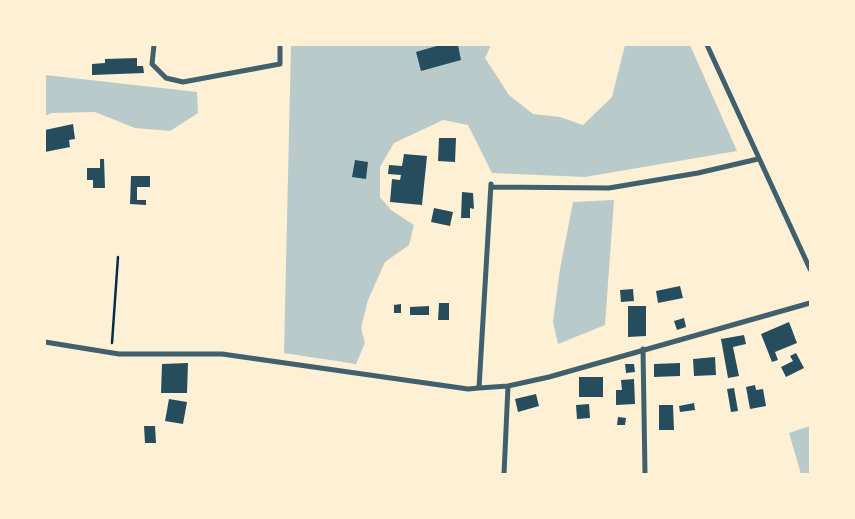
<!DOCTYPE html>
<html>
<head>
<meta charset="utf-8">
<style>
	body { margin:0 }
	#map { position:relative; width:855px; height:519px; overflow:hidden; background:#fdf0d5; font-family:Cabin,sans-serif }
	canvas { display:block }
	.frame { position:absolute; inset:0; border:46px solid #fdf0d5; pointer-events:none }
</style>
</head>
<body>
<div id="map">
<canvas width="855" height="519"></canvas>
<div class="frame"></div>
</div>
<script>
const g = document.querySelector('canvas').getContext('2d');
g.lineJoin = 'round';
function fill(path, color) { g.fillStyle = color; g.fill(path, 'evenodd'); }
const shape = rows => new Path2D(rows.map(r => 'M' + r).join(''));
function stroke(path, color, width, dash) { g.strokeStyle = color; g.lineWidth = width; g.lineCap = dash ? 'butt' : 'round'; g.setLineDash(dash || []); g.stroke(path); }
fill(shape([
	[291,45,491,45,485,58,509,95,533,114,560,117,583,125,612,97,625,45,690,45,737,151,585,177,492,173,468,125,443,120,394,143,380,167,380,197,391,210,414,225,409,245,385,262,368,300,361,328,365,343,356,364,284,353],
	[45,75,197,92,198,113,170,131,135,128,95,112,52,113,45,116],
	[614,200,605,325,558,344,553,322,560,269,573,202],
	[810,426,810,474,801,474,789,433]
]), '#b9caca');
fill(shape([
	[440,45,458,45,461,60,421,71,416,52],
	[137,58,137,66,143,66,144,73,92,75,92,64,105,63,105,59],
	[73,124,75,139,69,140,70,147,45,152,45,130],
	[439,138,456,138,455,162,438,161],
	[404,154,427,156,422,205,390,202,392,179,400,180,401,175,388,174,389,165,402,166],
	[100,159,104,159,105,188,93,188,93,180,87,180,87,168,100,168],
	[355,160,368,162,366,179,352,177],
	[131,176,150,176,150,187,137,187,137,200,146,200,146,205,130,204],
	[462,192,473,193,474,209,470,208,470,218,461,218],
	[434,208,453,212,450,226,431,222],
	[680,286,683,298,658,303,656,291],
	[633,289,634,301,621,302,620,290],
	[439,303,449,303,449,320,438,320],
	[401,304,401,313,394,313,394,305],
	[429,306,429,315,410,315,410,307],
	[628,306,646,306,646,336,628,337],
	[684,318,686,327,677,330,674,321],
	[789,322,797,343,775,352,778,360,772,362,761,334],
	[744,335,746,344,733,347,739,376,728,378,721,339],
	[796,353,804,368,786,377,781,367,793,361,790,356],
	[715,357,716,375,694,376,693,359],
	[188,363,187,393,161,393,162,364],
	[680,363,680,376,654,377,654,364],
	[625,364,634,364,635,372,626,373],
	[579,377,603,377,603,397,579,397],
	[634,379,635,404,616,405,616,390,622,390,621,380],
	[755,385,756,390,763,389,766,406,750,409,746,387],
	[734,388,738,411,731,412,727,389],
	[536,394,539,406,518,412,515,399],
	[169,399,187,402,183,424,165,421],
	[694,403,695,410,680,412,679,406],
	[589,404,590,418,577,419,576,405],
	[659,405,673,405,674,430,659,430],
	[618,417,626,418,625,425,617,425],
	[144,426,155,426,156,443,145,443]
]), '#264d5e');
stroke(shape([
	[112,343,118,257]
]), '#003049', 2.5);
stroke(shape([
	[154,45,152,64,166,78,183,82,280,64,280,45],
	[707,45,810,269],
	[491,187,609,188,698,173,758,159],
	[45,342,119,354,222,354,468,389,479,388,508,386,549,377,810,303],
	[643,349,645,474],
	[479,388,491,184],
	[504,474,508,386]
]), '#3f606c', 5);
</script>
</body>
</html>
